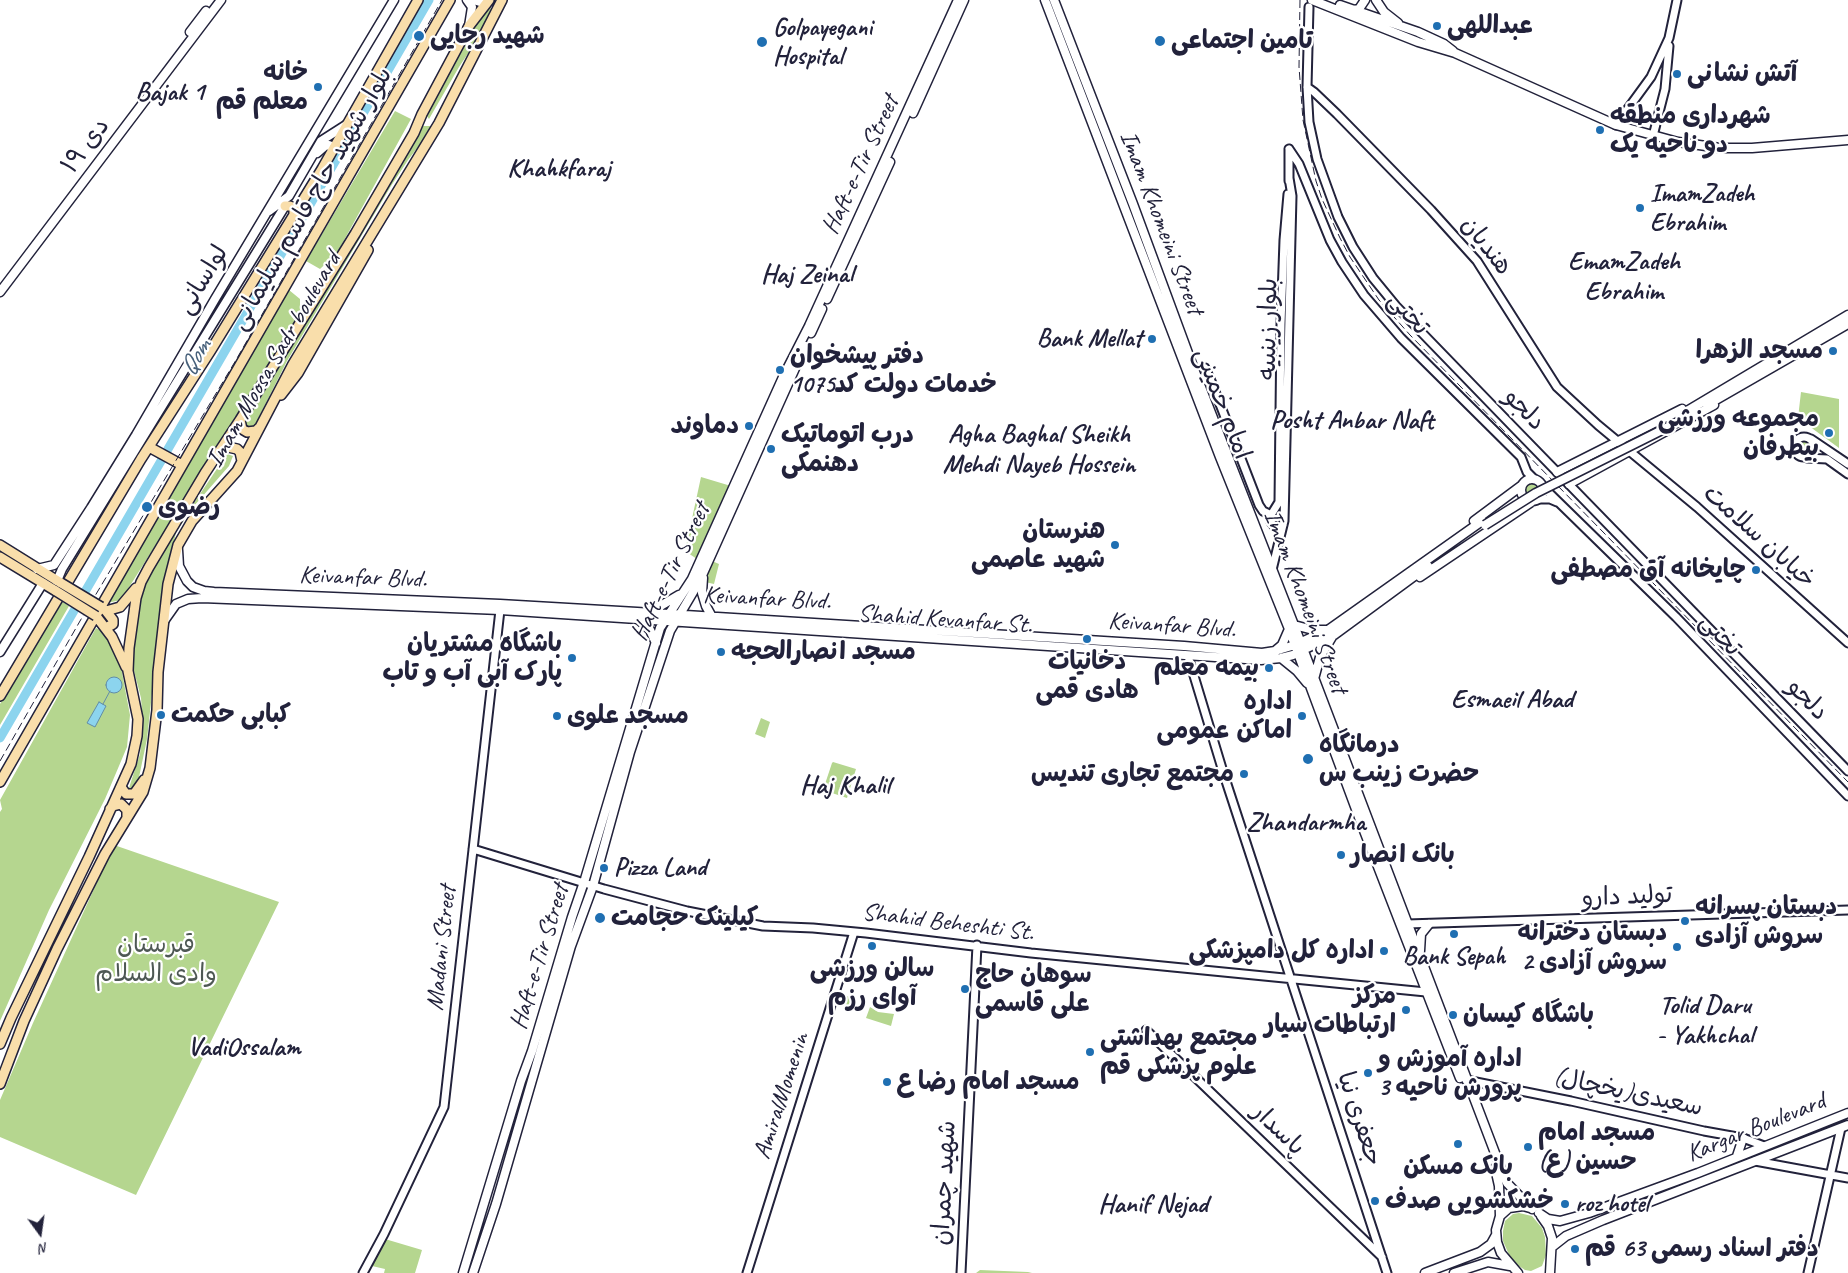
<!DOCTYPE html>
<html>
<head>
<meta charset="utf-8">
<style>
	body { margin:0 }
	#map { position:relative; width:1848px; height:1273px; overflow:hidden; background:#fff; font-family:Caveat,sans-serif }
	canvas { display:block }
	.north { position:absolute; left:15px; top:1208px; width:50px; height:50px; -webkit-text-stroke:4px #fff; paint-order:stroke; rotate:166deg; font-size:14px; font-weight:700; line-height:20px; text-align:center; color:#22223b }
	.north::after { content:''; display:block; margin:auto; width:18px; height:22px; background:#22223b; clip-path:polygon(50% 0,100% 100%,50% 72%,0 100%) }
</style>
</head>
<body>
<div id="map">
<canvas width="1848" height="1273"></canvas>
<div class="north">N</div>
</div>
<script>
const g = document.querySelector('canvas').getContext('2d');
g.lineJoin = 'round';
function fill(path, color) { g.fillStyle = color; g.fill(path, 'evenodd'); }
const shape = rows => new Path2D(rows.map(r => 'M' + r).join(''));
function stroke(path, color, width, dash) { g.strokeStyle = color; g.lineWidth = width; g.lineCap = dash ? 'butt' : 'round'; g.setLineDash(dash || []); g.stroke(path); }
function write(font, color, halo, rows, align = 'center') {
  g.font = font + ' Caveat,"Playpen Sans Arabic",sans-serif'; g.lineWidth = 4.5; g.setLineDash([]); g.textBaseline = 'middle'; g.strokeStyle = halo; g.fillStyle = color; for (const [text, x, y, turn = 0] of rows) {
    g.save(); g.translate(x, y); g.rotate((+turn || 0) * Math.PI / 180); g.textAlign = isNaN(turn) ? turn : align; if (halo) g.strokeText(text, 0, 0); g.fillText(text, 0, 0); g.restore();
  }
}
fill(shape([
	[488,7,492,9,493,11,477,40,459,67,429,119,426,115,478,19],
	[395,111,411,119,337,253,320,269,306,261],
	[421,126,434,126,408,160,391,186,287,361,255,425,252,427,246,426,246,422,405,158],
	[289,290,300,299,300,316,121,600,107,603],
	[1801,392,1839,399,1839,448,1798,418],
	'1794 447a9 9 0 1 1 18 0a9 9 0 1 1-18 0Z',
	[227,454,233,456,229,466,194,506,176,532,162,602,147,739,138,782,134,791,128,791,140,754,143,725,141,698,132,663,135,620,142,589,175,531],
	[701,477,731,486,697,559,685,551],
	[1530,481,1538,484,1540,489,1526,497,1523,489,1525,484],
	[712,561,719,564,714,584,705,582],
	[61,601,69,606,0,725,0,704],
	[96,628,104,632,121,667,130,715,127,747,105,799,49,910,0,1021,0,812,2,809,0,800],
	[761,718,770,722,765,738,755,734],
	[833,762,856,769,847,798,823,790,832,763],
	[114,845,279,902,136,1195,0,1137,0,1100,33,1023],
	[839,993,855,999,852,1007,836,1003],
	[870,1007,878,1012,894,1014,891,1026,866,1018],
	[1519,1213,1532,1216,1542,1228,1545,1237,1546,1255,1542,1266,1531,1271,1525,1270,1516,1264,1510,1257,1503,1241,1503,1231,1505,1221,1513,1214],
	[385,1239,422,1250,415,1273,384,1273,385,1269,372,1266],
	[980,1270,1028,1272,1032,1273,976,1273]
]), '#b5d68f');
const water = shape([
	'106 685a8 8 0 1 1 16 0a8 8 0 1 1-16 0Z',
	[99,702,106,706,95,727,87,723,99,702]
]);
fill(water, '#8cd4ee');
stroke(water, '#628da6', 1);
stroke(shape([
	[103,704,110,691]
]), '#628da6', 1);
stroke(shape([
	[0,738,429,0]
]), '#8cd4ee', 9);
const tertiary = shape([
	[1309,7,1307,87,1309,122,1317,159,1338,217,1353,247,1373,278,1396,306,1519,433,1848,771],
	[1307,87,1314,92,1337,114,1431,210,1477,261,1557,387,1598,425,1697,507,1848,643],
	[1616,125,1651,77,1669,38,1677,0],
	[1653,136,1665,89,1669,46],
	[1289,149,1299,164,1330,240,1342,262,1364,295,1401,338,1521,457,1527,472,1534,479],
	[1289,181,1289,149],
	[1205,368,1211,381],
	[1198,377,1211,381,1259,505,1263,511,1271,515],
	'1794 447a10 10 0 1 1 20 0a10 10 0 1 1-20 0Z',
	[1811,439,1848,464],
	[1807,458,1827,459,1848,474],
	[1542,486,1676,617,1848,796],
	[1538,499,1550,499,1557,502],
	[1271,515,1279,502,1281,324,1284,240,1288,194],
	[1271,515,1271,522,1274,526,1279,528,1283,525],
	[1272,570,1284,521,1292,196,1289,178],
	[1188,656,1224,775,1387,1273],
	[473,849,604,889,687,911,763,926,813,928,866,933,1031,953,1426,992],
	[1407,924,1848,910],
	[1146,1030,1382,1257],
	[1466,1080,1571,1101,1704,1131,1743,1138,1764,1146],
	[1755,1161,1848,1178],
	[363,1273,384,1234,444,1107,500,610],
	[747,1273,854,932],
	[961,1273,977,945],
	[1808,1273,1841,1128]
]);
const secondary = shape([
	[467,0,472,7,469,26],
	[474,0,486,4],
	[1045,0,1220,457,1289,629,1363,828,1460,1078],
	[1054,0,1133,204,1195,372,1294,625,1503,1174,1507,1183,1532,1209],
	[1312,0,1418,42,1455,53,1616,125,1678,142,1720,148,1752,148,1848,140],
	[1376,0,1384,12,1398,23],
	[1340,5,1418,32,1444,44,1453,51],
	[1354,10,1359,9,1365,0],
	[190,32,206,11],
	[913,113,964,0],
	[317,153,325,146,329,145,334,148],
	[269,211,289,196,321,141,346,125],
	[0,292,221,0],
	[827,299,890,162],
	[811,333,822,309],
	[1707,405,1848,324],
	[1677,417,1848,315],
	[1557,472,1682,409],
	'1521 490a11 11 0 1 1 22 0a11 11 0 1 1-22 0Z',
	[1569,484,1714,405],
	[1474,521,1521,486],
	[178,550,179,566,187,581,193,587,204,591,214,592,500,604,637,612,1184,646,1262,653,1275,651,1295,645,1328,630,1482,521],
	[37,569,54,565,91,508,136,435,215,299,394,0],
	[1420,577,1533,501],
	[703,578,702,593,706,606,712,617],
	[57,581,62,569,285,206],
	[649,611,657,608,679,595],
	[638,619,650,630,656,643],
	[164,621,176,604,188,599,202,598,500,610,1261,660,1281,658,1293,655,1334,635,1428,566],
	[1294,625,1313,630,1326,630],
	[1276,650,1282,645,1289,629],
	[0,652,43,583],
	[1281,658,1297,671,1307,683],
	[1314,679,1320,657,1332,637],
	[1420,951,1421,934,1429,924],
	[1737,1156,1743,1138],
	[1495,1168,1499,1186,1500,1216],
	[1539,1213,1548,1219,1560,1221,1589,1213,1698,1173,1848,1113],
	[1541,1216,1548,1226,1552,1238,1550,1273],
	[1552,1247,1566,1236,1603,1220,1848,1125],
	[463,1273,521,1081,532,1051,572,917,585,879,660,628,692,579,784,375,809,326,958,0],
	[473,1273,496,1204,571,946,593,886,630,752,670,631,699,582,805,346],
	[1425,1273,1480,1252,1491,1244,1496,1235],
	[1454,1273,1488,1262,1510,1266],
	[1518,1273,1501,1253,1497,1242,1496,1230,1500,1216,1509,1208,1523,1206,1530,1208]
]);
const primary = shape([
	[285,206,290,206,294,208,294,215],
	[281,395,298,373,368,250],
	[240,420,242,429,247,432,256,431,259,428],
	[149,447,182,465],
	[220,451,228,447,237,449,240,452,242,461],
	[0,545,61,583],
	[0,557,56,591],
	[101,607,106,611,120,607,136,588],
	[106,611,113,620,113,624,106,628],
	[96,616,112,637,126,667],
	[0,696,141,459,211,350,322,169,418,0],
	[0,782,450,0],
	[121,787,126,794,134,794,144,780],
	[110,809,113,806,121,804,127,810,127,817],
	[0,1044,11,1018,89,857,131,764,137,736,138,719,128,671,129,648,136,598,141,582,149,567,205,473,240,420,355,234,414,133,422,114,469,26,489,0],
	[0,1084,24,1021,57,949,105,854,143,792,150,768,157,710,158,672,168,584,178,545,192,521,237,471,293,364,439,123,502,0]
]);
stroke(tertiary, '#22223b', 11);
stroke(secondary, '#22223b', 11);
stroke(primary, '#22223b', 12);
stroke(tertiary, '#fff', 7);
stroke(secondary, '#fff', 8);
stroke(primary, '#f9deab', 9);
stroke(shape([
	[1300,0,1299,67,1303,120,1316,181,1322,199,1340,238,1350,257,1379,300,1410,335,1848,782],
	[0,761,80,621,236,360,442,0]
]), '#22223b', 1, [8, 4]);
const secondaryBridge = shape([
	[1485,525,1536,493,1680,421]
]);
const primaryBridge = shape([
	[61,583,101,607],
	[56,591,96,616]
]);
stroke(secondaryBridge, '#22223b', 11, []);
stroke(primaryBridge, '#22223b', 12, []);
stroke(secondaryBridge, '#fff', 8);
stroke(primaryBridge, '#f9deab', 9);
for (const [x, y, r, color] of [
	[1437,26,5,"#1f6fb2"],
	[419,36,6,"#1f6fb2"],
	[1160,41,6,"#1f6fb2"],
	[762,42,6,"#1f6fb2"],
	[1677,74,5,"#1f6fb2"],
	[318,87,5,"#1f6fb2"],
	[1600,130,5,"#1f6fb2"],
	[1640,208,5,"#1f6fb2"],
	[1152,339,5,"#1f6fb2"],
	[1833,351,5,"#1f6fb2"],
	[780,370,5,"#1f6fb2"],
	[749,426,5,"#1f6fb2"],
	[1829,433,5,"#1f6fb2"],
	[771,449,5,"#1f6fb2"],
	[147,507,6,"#1f6fb2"],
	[1115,545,5,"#1f6fb2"],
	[1756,570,5,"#1f6fb2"],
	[1087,639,5,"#1f6fb2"],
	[721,652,5,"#1f6fb2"],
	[572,658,5,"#1f6fb2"],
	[1269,668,5,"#1f6fb2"],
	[161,715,5,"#1f6fb2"],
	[557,716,5,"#1f6fb2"],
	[1302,716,5,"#1f6fb2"],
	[1308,759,6,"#1f6fb2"],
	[1244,774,5,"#1f6fb2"],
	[1341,855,5,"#1f6fb2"],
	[604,868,5,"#1f6fb2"],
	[600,918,6,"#1f6fb2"],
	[1685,921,5,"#1f6fb2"],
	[1454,934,5,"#1f6fb2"],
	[872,946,5,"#1f6fb2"],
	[1677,947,5,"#1f6fb2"],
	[1384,951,5,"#1f6fb2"],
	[965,989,5,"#1f6fb2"],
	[1406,1010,5,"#1f6fb2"],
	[1453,1015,5,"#1f6fb2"],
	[1090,1052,5,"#1f6fb2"],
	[1368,1073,5,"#1f6fb2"],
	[887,1082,5,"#1f6fb2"],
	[1458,1144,5,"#1f6fb2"],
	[1528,1147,5,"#1f6fb2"],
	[1375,1201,5,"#1f6fb2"],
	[1565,1204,5,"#1f6fb2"],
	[1575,1249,5,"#1f6fb2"]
]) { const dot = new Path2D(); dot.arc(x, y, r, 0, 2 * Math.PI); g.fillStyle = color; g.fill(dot); stroke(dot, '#fff', 2); }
write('bold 25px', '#22223b', '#fff', [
	["عبداللهی",1447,26],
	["Golpayegani",773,28],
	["Hospital",773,57],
	["شهید رجایی",430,36],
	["تامین اجتماعی",1171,41],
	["خانه",308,73,"right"],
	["معلم قم",308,102,"right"],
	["آتش نشانی",1687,74],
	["شهرداری منطقه",1610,116],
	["دو ناحیه یک",1610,145],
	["ImamZadeh",1650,194],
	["Ebrahim",1650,223],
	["Bank Mellat",1142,339,"right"],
	["مسجد الزهرا",1823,351,"right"],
	["دفتر پیشخوان",790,356],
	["خدمات دولت کد1075",790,385],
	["مجموعه ورزشی",1819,419,"right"],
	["بیطرفان",1819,448,"right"],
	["دماوند",739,426,"right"],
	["درب اتوماتیک",781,435],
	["دهنمکی",781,464],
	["رضوی",158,507],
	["هنرستان",1105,531,"right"],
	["شهید عاصمی",1105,560,"right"],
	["چایخانه آق مصطفی",1746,570,"right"],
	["باشگاه مشتریان",562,644,"right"],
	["پارک آبی آب و تاب",562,673,"right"],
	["مسجد انصارالحجه",731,652],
	["دخانیات",1087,662,"center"],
	["هادی قمی",1087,691,"center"],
	["بیمه معلم",1259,668,"right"],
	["اداره",1292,702,"right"],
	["اماکن عمومی",1292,731,"right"],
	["کبابی حکمت",171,715],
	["مسجد علوی",567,716],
	["درمانگاه",1319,745],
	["حضرت زینب س",1319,774],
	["مجتمع تجاری تندیس",1234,774,"right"],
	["بانک انصار",1351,855],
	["Pizza Land",614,868],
	["دبستان پسرانه",1695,907],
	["سروش آزادی",1695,936],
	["کیلینک حجامت",611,918],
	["دبستان دخترانه",1667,933,"right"],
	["سروش آزادی 2",1667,962,"right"],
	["اداره کل دامپزشکی",1374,951,"right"],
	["Bank Sepah",1454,957,"center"],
	["سالن ورزشی",872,969,"center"],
	["آوای رزم",872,998,"center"],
	["سوهان حاج",975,975],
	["علی قاسمی",975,1004],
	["مرکز",1396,996,"right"],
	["ارتباطات سیار",1396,1025,"right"],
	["باشگاه کیسان",1463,1015],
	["مجتمع بهداشتی",1100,1038],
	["علوم پزشکی قم",1100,1067],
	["اداره آموزش و",1378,1059],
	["پرورش ناحیه 3",1378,1088],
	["مسجد امام رضا ع",897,1082],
	["مسجد امام",1538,1133],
	["حسین (ع)",1538,1162],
	["بانک مسکن",1458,1167,"center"],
	["خشکشویی صدف",1385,1201],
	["roz hotel",1575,1204],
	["دفتر اسناد رسمی 63 قم",1585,1249]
], 'left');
write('25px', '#22223b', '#fff', [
	["۱۹ دی",86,146,-53],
	["Haft-e-Tir Street",861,165,-65],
	["بلوار شهید حاج قاسم سلیمانی",312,199,-60],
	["Imam Khomeini Street",1161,223,69],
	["هندیان",1486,246,52],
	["لواسانی",203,280,-59],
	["تختی",1408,314,48],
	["بلوار زینبیه",1269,329,-89],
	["Imam Moosa Sadr boulevard",274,360,-60],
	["امام خمینی",1222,404,69],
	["دلجو",1524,410,46],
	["خیابان سلامت",1759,537,42],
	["Haft-e-Tir Street",671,572,-64],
	["Keivanfar Blvd.",363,578,2],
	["Keivanfar Blvd.",767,599,3],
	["Imam Khomeini Street",1305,602,69],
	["Shahid Kevanfar St.",945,620,4],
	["Keivanfar Blvd.",1172,626,4],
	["تختی",1720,635,47],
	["دلجو",1807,700,46],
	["تولید دارو",1627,897,-2],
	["Shahid Beheshti St.",948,923,7],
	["Madani Street",442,948,-84],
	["Haft-e-Tir Street",540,957,-73],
	["سعیدی(یخچال)",1628,1093,12],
	["AmiralMomenin",782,1096,-72],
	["جعفری نیا",1359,1119,72],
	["Kargar Boulevard",1756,1128,-22],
	["پاسدار",1278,1130,44],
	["شهید چمران",945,1183,-87]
]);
write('25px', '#4e5854', '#fff', [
	["قبرستان",156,945],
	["وادی السلام",156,974]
]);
write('bold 26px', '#22223b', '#fff', [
	["Bajak 1",170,93],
	["Khahkfaraj",559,169],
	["EmamZadeh",1624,262],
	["Ebrahim",1624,292],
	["Haj Zeinal",807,275],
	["Posht Anbar Naft",1352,421],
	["Agha Baghal Sheikh",1039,435],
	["Mehdi Nayeb Hossein",1039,465],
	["Esmaeil Abad",1512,700],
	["Haj Khalil",845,786],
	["Zhandarmha",1306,823],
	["Tolid Daru",1705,1006],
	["- Yakhchal",1705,1036],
	["VadiOssalam",244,1048],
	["Hanif Nejad",1153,1205]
]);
write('italic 26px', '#47607a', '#fff', [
	["Qom",196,358,-60]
]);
</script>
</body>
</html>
